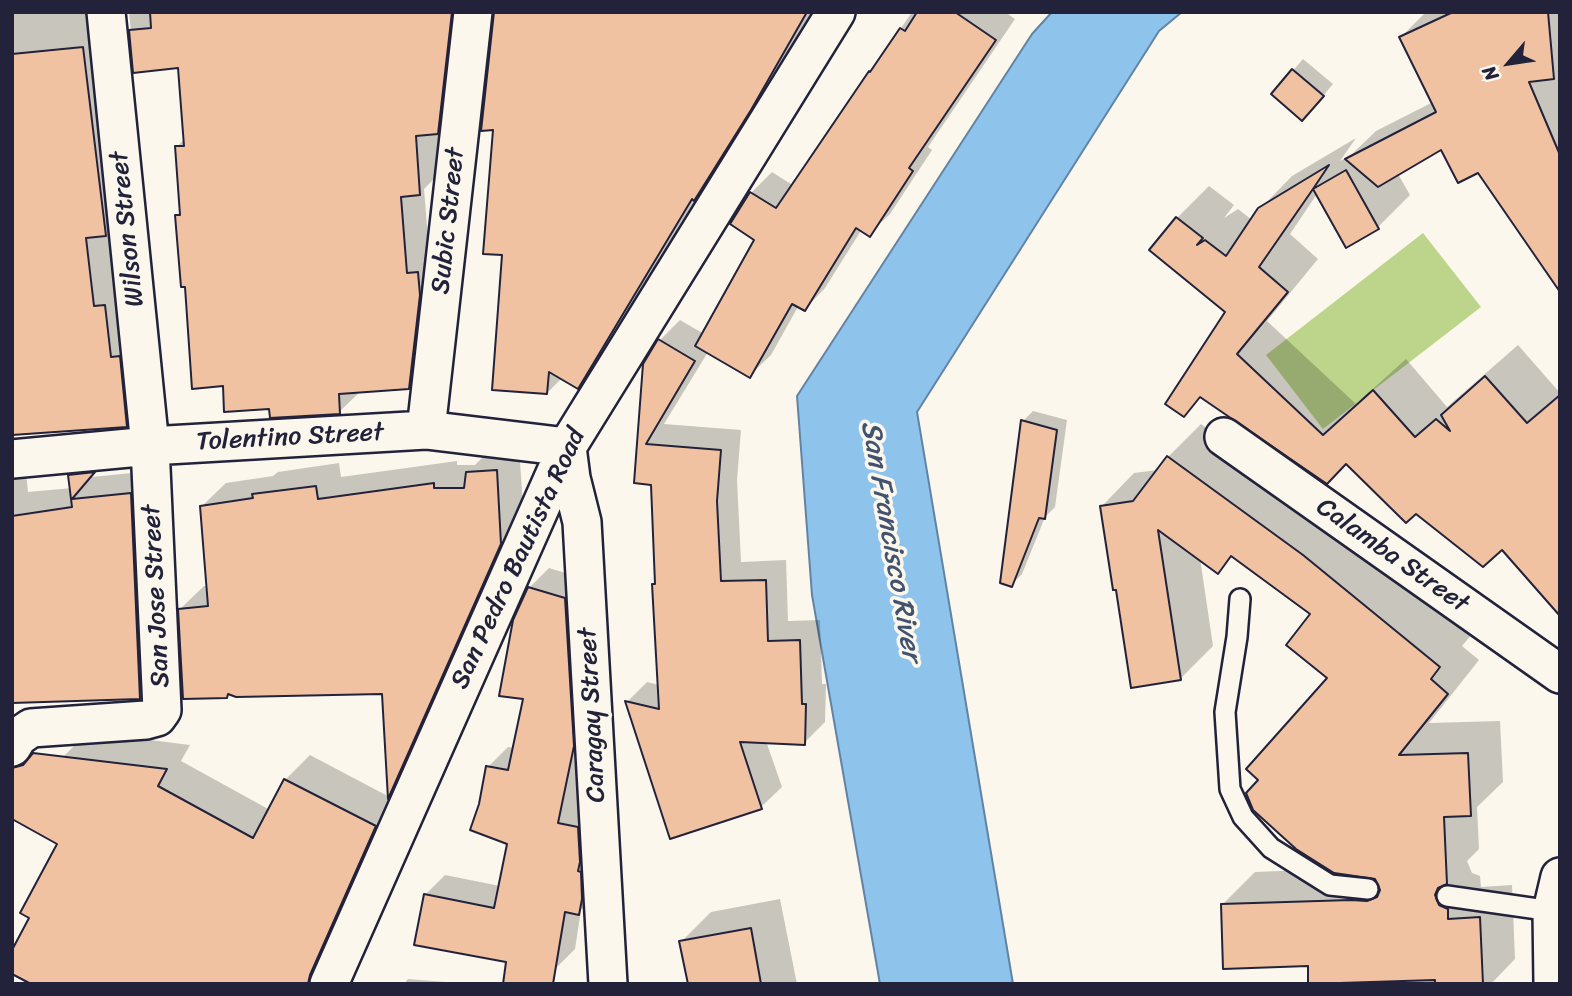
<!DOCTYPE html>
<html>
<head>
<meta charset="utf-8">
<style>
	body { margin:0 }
	#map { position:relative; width:1572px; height:996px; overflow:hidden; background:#fbf7ec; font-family:Sriracha,sans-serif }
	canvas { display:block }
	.frame { position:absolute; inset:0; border:14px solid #22223b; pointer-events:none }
	.north { position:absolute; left:1474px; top:28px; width:70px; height:70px; -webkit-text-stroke:5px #fbf7ec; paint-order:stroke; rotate:241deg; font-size:19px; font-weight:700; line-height:28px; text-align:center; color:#22223b }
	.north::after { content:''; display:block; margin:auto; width:24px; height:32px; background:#22223b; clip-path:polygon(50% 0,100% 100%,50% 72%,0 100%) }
</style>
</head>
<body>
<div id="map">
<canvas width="1572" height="996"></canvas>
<div class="frame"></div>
<div class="north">N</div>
</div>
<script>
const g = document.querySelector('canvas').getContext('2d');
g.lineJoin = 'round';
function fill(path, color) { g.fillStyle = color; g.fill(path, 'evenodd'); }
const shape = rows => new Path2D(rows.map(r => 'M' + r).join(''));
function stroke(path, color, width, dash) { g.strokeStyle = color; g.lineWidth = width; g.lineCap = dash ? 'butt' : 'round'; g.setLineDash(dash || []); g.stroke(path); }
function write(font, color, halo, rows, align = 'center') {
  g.font = font + ' Sriracha,sans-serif'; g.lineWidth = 7; g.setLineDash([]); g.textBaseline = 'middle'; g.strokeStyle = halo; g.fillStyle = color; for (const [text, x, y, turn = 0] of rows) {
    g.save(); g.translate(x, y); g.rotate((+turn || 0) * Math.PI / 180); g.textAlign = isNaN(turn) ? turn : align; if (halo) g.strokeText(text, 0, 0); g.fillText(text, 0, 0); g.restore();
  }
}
fill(shape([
	[1423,233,1481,307,1323,429,1266,355]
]), '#bdd58b');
const water = shape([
	[1052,12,1182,12,1159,31,917,412,1013,984,880,984,812,595,797,396,1032,34,1052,12]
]);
fill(water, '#8ec4ec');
stroke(water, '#6383a5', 2);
fill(shape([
	[12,12,109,12,149,403,126,425,14,433,13,437,17,448,24,454,28,492,72,488,70,475,93,453,114,451,91,477,153,471,162,675,140,698,12,701],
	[129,12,471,12,460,110,439,131,442,171,424,189,429,251,431,365,409,388,361,391,339,412,271,407,225,384,187,285,177,216,182,211,177,147,185,138,180,67,135,71],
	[495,12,814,12,772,86,716,177,707,186,599,366,578,387,562,378,547,393,504,254,495,128],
	[912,12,1005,12,1015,19,928,147,932,150,890,214,869,234,862,229,825,288,805,309,799,305,771,355,750,375,708,352,664,424,741,430,737,480,741,562,786,560,788,621,820,620,822,684,826,684,825,722,804,743,766,741,782,787,761,807,627,702,647,682,659,685,654,585,657,582,653,483,636,482,645,364,660,340,680,320,704,334,757,240,732,223,751,193,772,172,794,186],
	[1426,12,1560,12,1560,272,1478,171,1442,148,1398,174,1410,195,1378,227,1317,194,1290,234,1318,259,1267,321,1356,404,1406,359,1447,407,1518,345,1560,393,1560,613,1502,547,1416,511,1346,462,1202,396,1183,415,1227,311,1151,250,1177,218,1209,186,1234,205,1224,218,1238,209,1252,220,1260,209,1292,176,1356,138,1340,161,1352,154,1376,131,1433,102,1401,37],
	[1303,59,1333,84,1312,109,1273,94],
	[1033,411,1067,420,1055,507,1045,517,1022,574,1011,585,1023,421],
	[1201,424,1335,522,1472,634,1462,646,1479,660,1429,723,1500,721,1503,782,1477,807,1479,849,1467,861,1472,873,1480,876,1481,887,1512,885,1515,959,1491,984,1310,984,1309,964,1222,905,1255,872,1331,869,1261,780,1329,678,1313,614,1233,556,1217,571,1200,558,1213,646,1180,679,1102,506,1134,473,1158,470,1168,457],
	[519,447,524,520,411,774,389,795,384,692,229,693,226,696,180,609,204,586,208,586,202,506,226,483,273,476,278,472,339,463,341,477,457,461,457,465,475,465,491,449],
	[549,568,585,579,593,725,577,803,597,807,598,893,581,910,575,949,555,969,425,895,445,875,500,886,509,843,481,804,488,767,508,747,514,748,525,697,529,588],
	[88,732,190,745,181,761,270,810,285,780,310,755,399,802,331,984,89,984,32,917,59,843,63,757],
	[780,899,797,984,689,984,681,942,711,912],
	[408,979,471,984,404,984]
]), '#0003');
const building = shape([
	[150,12,452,12,438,134,416,136,420,195,401,197,407,273,418,272,420,295,409,389,339,394,340,414,270,418,269,409,224,412,223,386,192,389,185,287,181,287,175,215,180,215,175,146,184,146,178,68,133,73,129,30,151,28,150,12],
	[494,12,807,12,751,110,694,201,692,199,578,389,549,372,547,394,492,390,502,255,483,254,493,130,481,131,494,12],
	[917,12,955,12,996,40,909,168,913,171,870,237,856,228,805,311,792,304,750,378,695,346,754,240,730,224,750,192,776,208,869,71,870,72,900,28,905,31,917,12],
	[1453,12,1548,12,1554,79,1529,82,1560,155,1560,292,1478,173,1458,183,1441,150,1378,187,1345,159,1436,112,1399,37,1453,12],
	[83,47,106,236,86,238,94,306,105,305,111,357,120,356,127,427,12,435,12,54,83,47],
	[1292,69,1324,96,1302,121,1271,94,1292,69],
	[1329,165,1313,189,1346,170,1379,229,1346,248,1313,189,1259,267,1288,292,1237,354,1323,435,1373,390,1415,437,1436,419,1450,431,1441,415,1485,376,1527,423,1560,395,1560,616,1502,550,1483,567,1416,514,1406,523,1346,464,1327,484,1200,397,1184,417,1165,404,1225,312,1149,250,1176,217,1203,238,1197,245,1205,240,1226,256,1258,208,1329,165],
	[658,339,695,361,646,444,721,450,717,501,721,581,766,580,768,641,800,640,802,704,806,704,805,745,740,742,762,809,670,839,625,701,659,709,652,584,655,584,651,485,634,483,643,364,658,339],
	[1021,420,1057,430,1045,519,1039,518,1012,587,1000,583,1021,420],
	[1167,456,1303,555,1440,667,1431,679,1448,694,1399,755,1468,753,1471,816,1444,817,1447,884,1438,888,1435,895,1439,905,1448,909,1448,919,1480,917,1483,984,1435,984,1435,980,1308,984,1308,966,1223,969,1221,904,1351,900,1367,901,1377,897,1380,890,1375,879,1334,873,1296,849,1253,810,1246,793,1258,780,1246,769,1327,678,1286,645,1310,614,1231,556,1218,574,1158,530,1181,680,1131,688,1116,590,1113,590,1100,506,1133,501,1167,456],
	[497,470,501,544,388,799,382,694,236,697,228,694,227,698,183,699,178,609,208,606,200,506,253,498,252,494,316,486,318,499,434,483,434,488,464,488,466,472,497,470],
	[95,472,72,499,131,493,140,699,12,703,12,516,72,507,68,475,95,472],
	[528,587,565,598,574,746,558,823,578,827,580,862,578,871,581,872,582,899,579,915,565,912,553,984,503,984,506,962,414,945,424,894,494,908,507,844,470,830,479,804,486,766,508,770,523,699,499,696,513,620,528,587],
	[33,753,167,769,158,786,253,838,284,779,376,826,310,975,308,984,31,984,12,974,12,950,29,918,20,913,57,844,12,819,12,768,23,765,33,753],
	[751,928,761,984,688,984,679,941,751,928]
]);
fill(building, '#f1c2a1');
stroke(building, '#22223b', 2);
const lane = shape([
	[1240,599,1237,637,1225,712,1230,789,1243,817,1271,848,1330,885,1368,889],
	[1447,896,1552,911]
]);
const street = shape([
	[426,430,473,12],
	[1224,437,1560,674],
	[12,459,150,446,426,430,567,447,571,478,582,522,608,984],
	[12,747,18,737,31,728,146,720,157,717,162,710,150,446,106,12],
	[329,984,567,447,836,12],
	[1553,984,1552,911,1560,877]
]);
stroke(lane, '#22223b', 24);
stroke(street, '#22223b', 42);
stroke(lane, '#fbf7ec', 19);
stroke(street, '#fbf7ec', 37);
write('26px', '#22223b', '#fbf7ec', [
	["Subic Street",449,221,-84],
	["Wilson Street",128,229,-96],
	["Tolentino Street",290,438,-3],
	["Calamba Street",1392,556,35],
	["San Pedro Bautista Road",519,559,-65],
	["San Jose Street",157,596,-93],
	["Caragay Street",593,715,-93]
]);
write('italic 28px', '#425370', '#fbf7ec', [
	["San Francisco River",890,541,80]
]);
</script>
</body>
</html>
